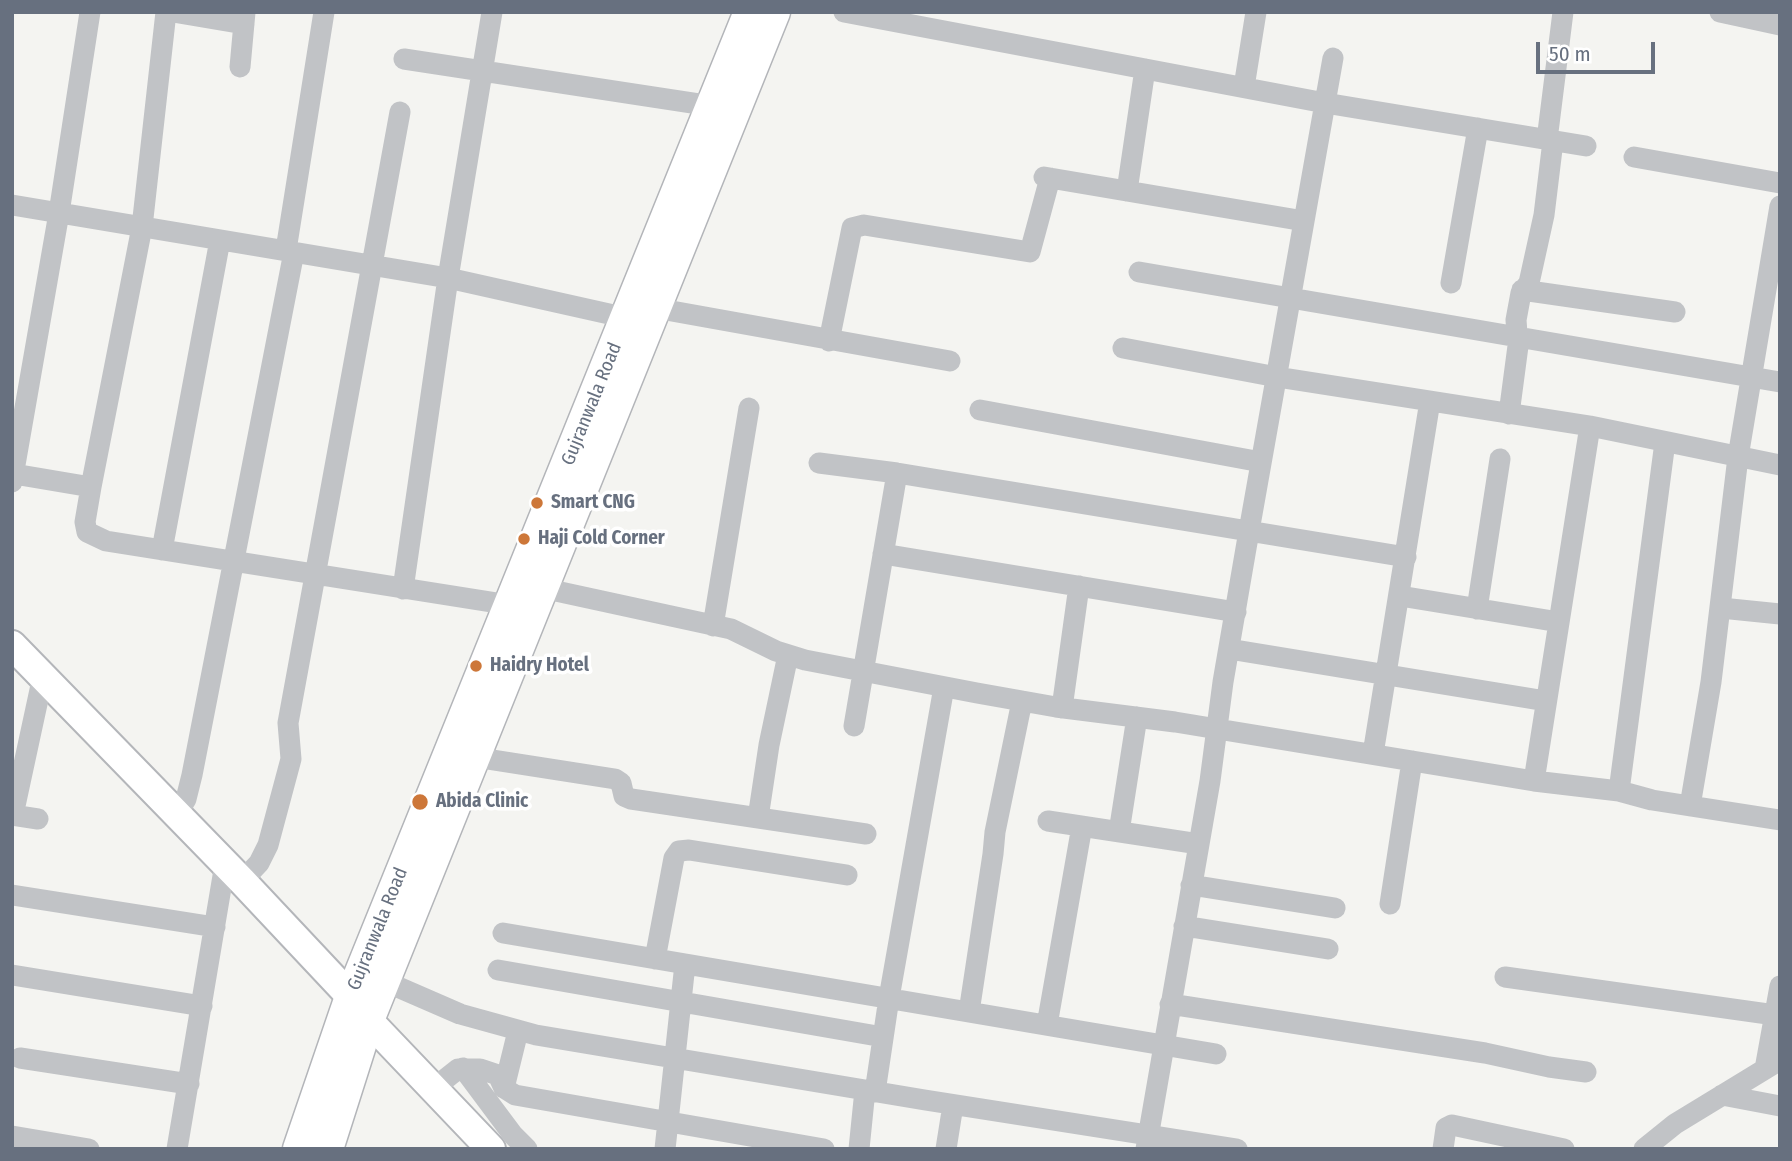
<!DOCTYPE html>
<html>
<head>
<meta charset="utf-8">
<style>
	body { margin:0 }
	#map { position:relative; width:1792px; height:1161px; overflow:hidden; background:#f4f4f1; font-family:"Fira Sans Condensed",sans-serif }
	canvas { display:block }
	.frame { position:absolute; inset:0; border:14px solid #67707f; pointer-events:none }
	.scale { position:absolute; left:1536px; top:42px; width:119px; height:32px; box-sizing:border-box; border:4px solid #67707f; border-top:0; padding-left:9px; font-size:21px; line-height:24px; white-space:nowrap; color:#67707f; -webkit-text-stroke:5px #fff; paint-order:stroke }
</style>
</head>
<body>
<div id="map">
<canvas width="1792" height="1161"></canvas>
<div class="frame"></div>
<div class="scale">50 m</div>
</div>
<script>
const g = document.querySelector('canvas').getContext('2d');
g.lineJoin = 'round';
const shape = rows => new Path2D(rows.map(r => 'M' + r).join(''));
function stroke(path, color, width, dash) { g.strokeStyle = color; g.lineWidth = width; g.lineCap = dash ? 'butt' : 'round'; g.setLineDash(dash || []); g.stroke(path); }
function write(font, color, halo, rows, align = 'center') {
  g.font = font + ' "Fira Sans Condensed",sans-serif'; g.lineWidth = 7; g.setLineDash([]); g.textBaseline = 'middle'; g.strokeStyle = halo; g.fillStyle = color; for (const [text, x, y, turn = 0] of rows) {
    g.save(); g.translate(x, y); g.rotate((+turn || 0) * Math.PI / 180); g.textAlign = isNaN(turn) ? turn : align; if (halo) g.strokeText(text, 0, 0); g.fillText(text, 0, 0); g.restore();
  }
}
const major = shape([
	[12,645,242,881,351,997,368,1020,491,1149]
]);
const highway = shape([
	[299,1149,351,997,750,12],
	[327,1149,368,1020,774,12]
]);
stroke(major, '#b4b6ba', 32);
stroke(highway, '#b3b5b9', 35);
stroke(shape([
	[166,12,142,227,91,487,85,522,87,532,106,541,510,605],
	[173,12,244,24],
	[844,12,1325,103,1586,146],
	[1720,12,1780,25],
	[404,59,712,106],
	[240,67,245,12],
	[1244,87,1256,12],
	[1547,140,1563,12],
	[1634,157,1780,183],
	[1044,177,1304,221],
	[1127,191,1145,69],
	[12,205,448,278,627,318],
	[286,250,324,12],
	[1139,272,1780,382],
	[1451,283,1478,128],
	[1522,290,1675,312],
	[655,308,950,361],
	[829,341,852,228,864,225,1030,252,1050,178],
	[1123,348,1277,377,1590,426,1780,465],
	[980,410,1261,462],
	[1509,414,1518,346,1516,320,1521,293,1529,283,1544,215,1553,141],
	[819,463,897,473,1406,557],
	[14,474,91,487],
	[12,482,59,213,90,12],
	[162,550,220,240],
	[883,554,1236,612],
	[542,588,731,629,776,651,805,660,977,693,1056,707,1175,722,1534,781,1619,791,1652,800,1780,820],
	[403,589,448,278,492,12],
	[1400,596,1559,622],
	[1721,608,1780,614],
	[1477,609,1500,459],
	[713,626,749,408],
	[1229,649,1546,701],
	[1062,708,1079,586],
	[854,726,897,473],
	[1373,754,1430,401],
	[474,757,615,779,621,783,624,796,631,799,866,834],
	[1534,781,1590,426],
	[1619,791,1665,442],
	[1690,806,1711,682,1738,457,1780,206],
	[177,814,186,799,192,775,294,252],
	[12,815,38,819],
	[13,815,43,676],
	[758,818,769,745,788,655],
	[1048,821,1199,844],
	[1119,832,1137,717],
	[242,881,259,863,268,845,291,759,288,723,400,112],
	[1191,885,1335,908],
	[12,895,215,927],
	[1390,904,1412,761],
	[1184,926,1328,949],
	[503,933,1216,1054],
	[655,959,674,858,679,851,689,850,847,875],
	[498,970,883,1037],
	[12,975,202,1006],
	[1505,977,1775,1015],
	[384,981,460,1014,536,1035,925,1100,1237,1149],
	[1170,1004,1485,1053,1549,1067,1586,1072],
	[969,1012,993,854,995,832,1022,701],
	[1047,1025,1082,826],
	[20,1058,189,1084],
	[463,1068,513,1135,527,1149],
	[1765,1069,1780,986],
	[434,1088,458,1069,480,1069,498,1075,504,1088,515,1095,824,1149],
	[504,1088,518,1031],
	[875,1092,889,998,944,687],
	[1722,1095,1780,1106],
	[12,1136,89,1149],
	[177,1149,225,864],
	[665,1149,685,964],
	[859,1149,865,1090],
	[946,1149,953,1105],
	[1146,1149,1210,781,1223,682,1249,531,1333,58],
	[1443,1149,1446,1128,1452,1125,1564,1149],
	[1644,1149,1675,1124,1780,1060]
]), '#c1c3c6', 21);
stroke(major, '#fff', 28);
stroke(highway, '#fff', 32);
for (const [x, y, r, color] of [
	[537,503,7,"#cd7739"],
	[524,539,7,"#cd7739"],
	[476,666,7,"#cd7739"],
	[420,802,9,"#cd7739"]
]) { const dot = new Path2D(); dot.arc(x, y, r, 0, 2 * Math.PI); g.fillStyle = color; g.fill(dot); stroke(dot, '#fff', 2.5); }
write('19px', '#67707f', '#fff', [
	["Gujranwala Road",592,404,-68],
	["Gujranwala Road",378,929,-68]
]);
write('bold 19px', '#67707f', '#fff', [
	["Smart CNG",551,503],
	["Haji Cold Corner",538,539],
	["Haidry Hotel",490,666],
	["Abida Clinic",436,802]
], 'left');
</script>
</body>
</html>
